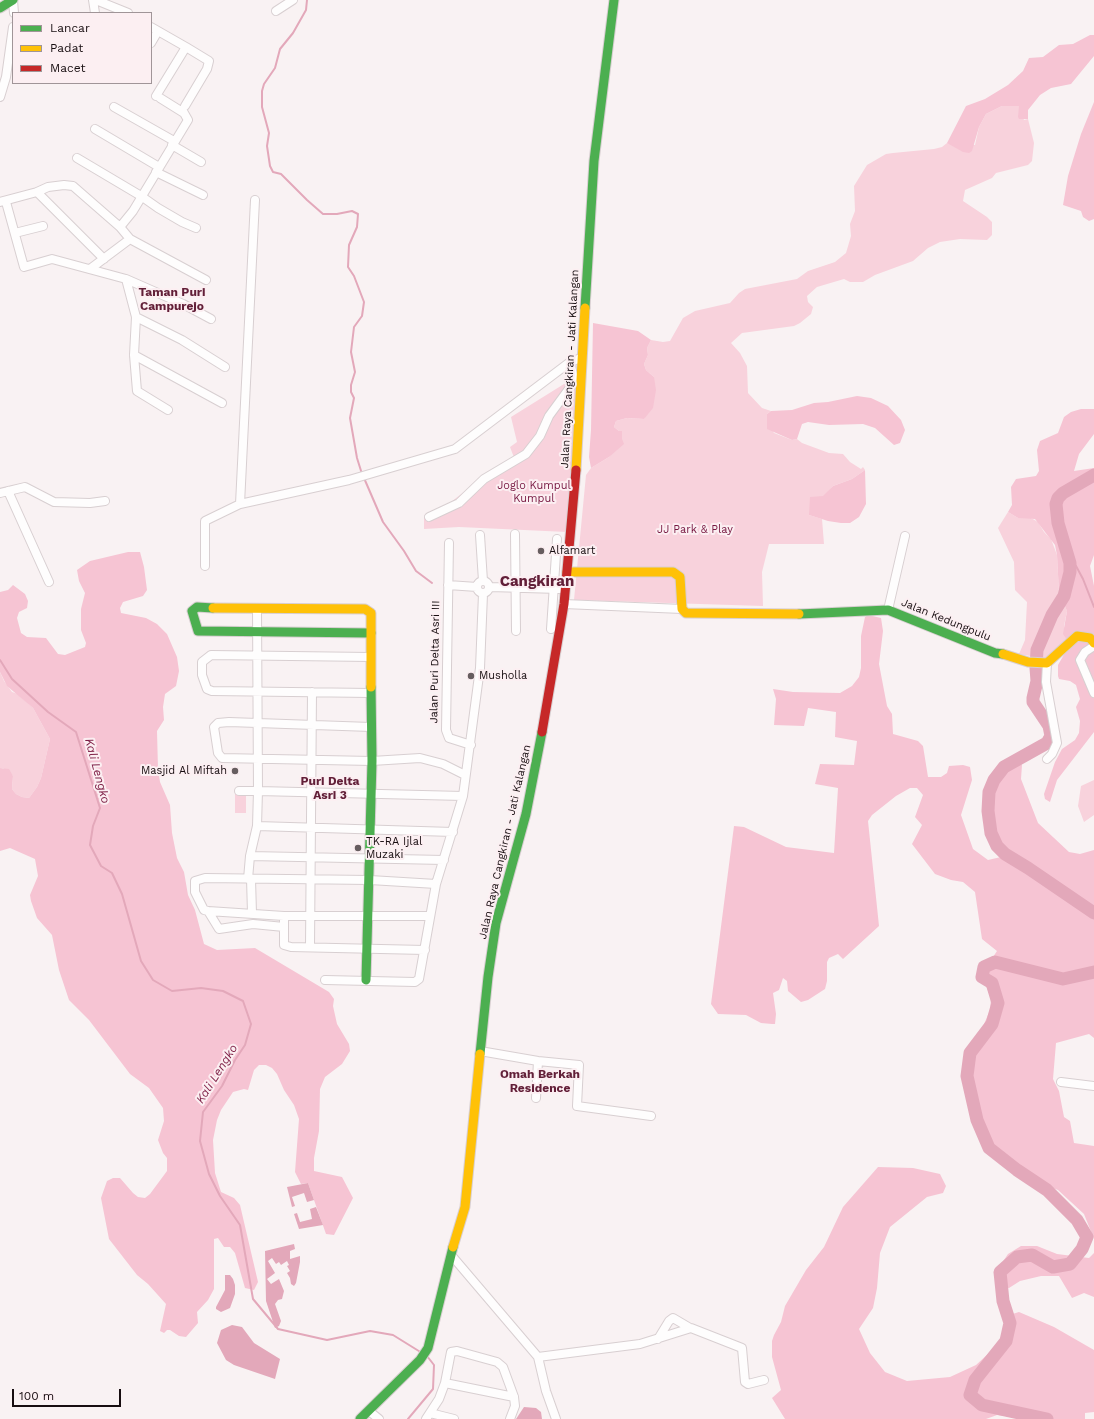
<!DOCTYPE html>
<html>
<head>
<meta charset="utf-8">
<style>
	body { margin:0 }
	#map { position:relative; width:1094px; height:1419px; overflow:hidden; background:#f9f2f3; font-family:"Work Sans",sans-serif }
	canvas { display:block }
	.legend { position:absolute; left:12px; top:12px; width:140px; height:72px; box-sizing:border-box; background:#fceff2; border:1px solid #a09598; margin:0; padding:5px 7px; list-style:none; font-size:12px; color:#170d10 }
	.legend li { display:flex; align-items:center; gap:8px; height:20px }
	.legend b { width:20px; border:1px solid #a09598 }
	.scale { position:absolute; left:12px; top:1389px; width:109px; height:18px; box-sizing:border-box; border:2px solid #170d10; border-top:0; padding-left:5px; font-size:12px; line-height:14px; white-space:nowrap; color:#170d10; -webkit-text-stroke:3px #fceff2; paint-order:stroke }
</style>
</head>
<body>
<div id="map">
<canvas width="1094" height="1419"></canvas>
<ul class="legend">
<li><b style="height:5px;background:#4caf50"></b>Lancar</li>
<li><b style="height:5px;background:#ffc107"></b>Padat</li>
<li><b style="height:5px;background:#c62828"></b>Macet</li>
</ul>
<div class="scale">100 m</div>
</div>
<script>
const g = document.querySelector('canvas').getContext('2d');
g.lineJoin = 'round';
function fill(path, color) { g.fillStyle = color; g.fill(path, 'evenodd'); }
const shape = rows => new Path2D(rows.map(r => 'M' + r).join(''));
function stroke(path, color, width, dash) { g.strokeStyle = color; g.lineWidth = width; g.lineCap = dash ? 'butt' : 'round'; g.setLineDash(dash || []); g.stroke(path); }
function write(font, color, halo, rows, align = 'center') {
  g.font = font + ' "Work Sans",sans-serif'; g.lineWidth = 4; g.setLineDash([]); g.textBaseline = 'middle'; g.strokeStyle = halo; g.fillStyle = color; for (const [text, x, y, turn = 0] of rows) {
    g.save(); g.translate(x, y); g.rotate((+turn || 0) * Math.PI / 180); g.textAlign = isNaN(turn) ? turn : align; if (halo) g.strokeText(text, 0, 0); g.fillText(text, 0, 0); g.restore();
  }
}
fill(shape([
	[1016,105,1019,106,1024,120,1028,119,1034,143,1032,161,1028,165,996,173,992,178,965,190,963,201,987,217,992,222,992,235,987,240,960,239,940,242,928,248,913,261,875,275,863,282,850,282,844,279,817,287,807,296,808,302,813,307,811,314,800,323,794,326,742,333,731,343,740,353,747,366,748,393,762,408,771,411,767,414,767,420,774,433,792,440,797,439,802,443,829,453,843,454,850,462,861,469,863,467,865,470,852,479,833,486,809,515,822,519,824,544,769,544,762,572,763,606,574,600,586,475,591,468,609,457,622,439,619,431,614,427,616,421,627,418,644,419,654,377,646,370,644,364,648,355,647,348,651,340,663,342,670,341,683,318,695,311,730,303,739,293,745,289,797,279,808,271,835,262,846,253,851,236,850,224,855,211,854,186,867,165,886,154,893,153,934,149,942,147,947,143,975,145,979,127,986,114,1002,106],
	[576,382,575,437,567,532,459,527,424,529,424,516,447,505,473,485,515,460,510,447,517,442,511,417,564,384],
	[1008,512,1018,518,1031,518,1038,522,1044,532,1051,539,1057,555,1059,593,1067,611,1064,626,1068,641,1047,659,1019,654,1025,640,1027,602,1015,590,1014,562,998,528],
	[0,672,4,681,12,692,18,694,33,708,50,739,41,778,37,787,29,798,22,797,16,794,12,789,13,776,3,768,0,768],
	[1094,780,1094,815,1084,822,1078,806,1081,786],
	[235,794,246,794,246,813,235,813]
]), '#f8d2dc');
fill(shape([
	[1090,35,1094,35,1094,56,1071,84,1051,88,1040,95,1028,110,1028,119,1019,119,1018,117,1019,106,1002,106,986,114,979,127,972,151,969,153,963,152,947,143,966,106,985,99,1008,85,1023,71,1029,58,1043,57,1059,45,1073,44],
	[1094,102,1094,219,1089,221,1083,217,1081,211,1063,205,1068,176,1081,134],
	[593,323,638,331,651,340,647,348,648,355,644,364,646,370,654,377,656,390,653,408,644,419,627,418,616,421,614,427,619,431,622,431,622,439,624,444,609,457,591,468,589,457,591,430],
	[857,396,871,398,888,406,901,420,905,430,900,443,894,445,875,428,863,424,829,425,808,422,802,424,797,439,792,440,767,429,767,414,771,411,792,410,814,403,828,402],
	[1081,409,1094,409,1094,434,1079,454,1074,471,1094,468,1094,555,1090,566,1094,586,1094,732,1057,780,1050,802,1045,799,1044,794,1055,762,1062,749,1075,740,1079,733,1080,721,1076,707,1080,699,1076,685,1070,681,1059,679,1058,676,1058,665,1070,644,1063,634,1067,611,1059,593,1057,555,1055,545,1035,519,1018,518,1008,512,1012,505,1011,487,1016,479,1036,476,1039,471,1037,450,1040,441,1058,433,1064,417,1071,412],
	[865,470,866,504,859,517,850,523,841,523,828,521,809,515,810,497,823,496,833,486,852,479],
	[128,552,140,552,144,567,147,590,143,596,123,602,120,608,121,613,146,618,157,624,167,634,177,657,179,671,176,686,165,694,163,707,164,720,157,731,158,769,160,782,170,805,172,833,177,858,184,872,188,895,195,910,204,944,217,950,255,948,329,992,334,999,333,1006,337,1024,349,1044,350,1051,342,1064,325,1077,320,1089,319,1131,314,1158,314,1171,342,1177,353,1198,334,1235,326,1234,308,1183,301,1184,295,1172,299,1119,294,1105,284,1090,277,1074,272,1068,266,1065,259,1065,254,1070,248,1090,244,1089,233,1092,221,1110,217,1120,213,1140,215,1173,221,1192,234,1198,240,1205,258,1282,254,1290,245,1288,235,1253,230,1247,224,1247,218,1238,214,1239,214,1289,208,1300,197,1312,198,1323,186,1337,179,1336,170,1330,167,1330,164,1333,160,1331,166,1304,148,1284,137,1275,109,1239,101,1198,107,1181,113,1178,120,1178,133,1193,138,1197,145,1198,150,1194,167,1171,167,1158,163,1153,158,1140,164,1121,163,1108,149,1088,130,1074,89,1020,69,1000,59,970,52,935,37,918,31,901,30,895,38,876,35,859,10,848,0,851,0,768,9,769,13,776,12,789,16,794,22,797,29,798,37,787,41,778,50,739,33,708,7,686,0,672,0,592,8,590,13,585,25,594,28,601,27,608,19,612,17,618,21,633,27,637,46,638,58,654,65,655,85,647,86,643,81,630,81,609,85,593,79,581,77,570,90,561],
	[868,615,881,618,883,631,879,664,887,706,892,714,893,734,918,741,923,746,928,777,941,777,947,773,949,766,963,765,970,767,972,780,961,815,973,849,988,860,1001,857,1005,848,990,823,990,799,995,782,1004,771,1016,760,1022,765,1021,779,1038,823,1069,852,1080,854,1094,850,1094,1038,1089,1034,1056,1043,1053,1079,1059,1091,1064,1117,1070,1121,1074,1143,1094,1146,1094,1239,1084,1214,1058,1190,1040,1183,1028,1183,999,1160,984,1142,972,1105,965,1075,968,1053,982,1029,990,1010,991,998,986,986,980,978,980,967,991,960,997,951,982,939,975,892,963,882,951,880,935,874,912,844,922,825,915,817,923,795,917,788,910,788,896,796,872,815,868,821,879,926,843,959,838,954,829,958,827,962,827,981,825,989,808,1000,801,1002,788,991,787,981,783,978,779,990,773,993,776,1014,775,1024,772,1024,761,1023,746,1015,718,1014,711,1004,734,826,744,827,786,847,834,853,838,788,815,784,820,764,854,765,857,741,835,737,836,712,808,708,804,726,774,725,776,699,773,689,793,692,840,693,852,686,859,677,861,668,861,636,865,617],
	[878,1167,913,1168,940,1174,946,1186,943,1193,927,1197,890,1227,880,1253,877,1288,873,1308,859,1329,870,1353,885,1372,907,1381,950,1377,976,1365,1003,1340,1006,1316,1019,1312,1054,1327,1094,1350,1094,1412,1085,1413,1085,1419,1028,1419,997,1415,986,1419,785,1419,772,1398,781,1390,772,1357,772,1341,774,1335,781,1322,785,1306,806,1270,824,1247,843,1207],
	[1021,1246,1037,1246,1057,1254,1089,1258,1094,1253,1094,1297,1084,1293,1072,1298,1059,1276,1041,1276,1020,1281,1009,1288,1000,1286,1000,1266,1008,1254]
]), '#f6c4d3');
fill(shape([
	[308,1183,314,1200,307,1202,304,1193,292,1197,295,1206,292,1207,287,1187],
	[316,1207,323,1225,299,1229,294,1214,297,1213,300,1222,312,1219,310,1209],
	[294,1244,295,1249,290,1251,290,1259,300,1256,300,1262,296,1283,294,1286,291,1284,290,1278,287,1273,290,1271,287,1266,289,1265,287,1261,281,1265,279,1262,276,1264,272,1258,268,1261,275,1273,267,1279,271,1284,279,1279,284,1291,282,1299,278,1300,275,1304,281,1321,279,1326,275,1328,266,1301,265,1251],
	[225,1275,230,1275,233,1279,235,1285,235,1294,230,1308,221,1312,216,1309,216,1307,225,1290],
	[232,1325,242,1327,254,1343,280,1359,275,1379,234,1365,226,1360,217,1343,221,1330],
	[524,1407,536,1408,541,1412,542,1419,516,1419]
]), '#e3a8ba');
stroke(shape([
	[307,0,306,10,293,33,280,49,275,68,264,84,262,91,262,107,269,133,267,146,270,166,273,172,281,174,307,200,323,214,337,214,352,211,358,214,357,227,349,245,348,267,354,276,364,302,362,316,354,327,351,352,355,372,351,385,351,392,354,398,350,418,357,458,362,474],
	[364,478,383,522,404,551,416,571,432,583],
	[1070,563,1076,566,1083,579,1094,607],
	[0,660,12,679,48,712,76,732,100,808,93,826,90,845,101,866,112,873,122,894,141,961,153,980,172,991,201,988,223,991,243,1001,251,1024,245,1045,235,1060,222,1086,203,1112,200,1141,209,1174,220,1196,240,1225,253,1299,278,1329,327,1340,370,1331,393,1335,422,1353],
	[408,1419,433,1389,434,1365,427,1356]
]), '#e3a8ba', 2);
stroke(shape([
	[1094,475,1063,493,1058,498,1056,504,1058,523,1070,563,1070,572,1064,596,1052,615,1037,650,1036,668,1037,681,1033,698,1033,702,1049,726,1051,736,1047,743,1004,767,994,780,989,792,988,811,991,833,997,846,1005,854,1028,868,1094,913],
	[1047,1419,982,1405,970,1395,975,1380,1006,1341,1010,1323,1003,1301,1000,1272,1017,1257,1032,1255,1053,1267,1070,1264,1082,1249,1087,1237,1077,1220,1047,1190,1017,1170,989,1148,977,1120,967,1076,970,1053,992,1024,998,1003,992,983,982,977,984,967,995,962,1063,979,1094,972]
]), '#e3a8ba', 13);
const street = shape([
	[13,0,14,13],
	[93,0,95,13],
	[96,0,128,13],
	[276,11,293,0],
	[151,27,186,47,156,96],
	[151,43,158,31],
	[0,97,6,77,13,27],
	[185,106,207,69,209,61,186,47],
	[114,107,174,141],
	[95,129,159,167],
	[172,145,201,162],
	[77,158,141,196,158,208,182,222,196,228],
	[156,172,203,195],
	[37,192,104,259],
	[0,202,37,192,48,187,64,185,73,186,120,227,130,239,206,280],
	[6,202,24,267,52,259,126,279,183,304,211,319],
	[120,227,133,211,188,120,184,113,160,98],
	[15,233,43,226],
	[90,269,130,239],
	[126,279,136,317,134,355,137,391,168,410],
	[136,317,182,340,225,367],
	[134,355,222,403],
	[8,491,49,582],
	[0,493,25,487,54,502,90,503,105,501],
	[240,504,255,200],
	[429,517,459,503,484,479,526,454,540,436,549,416,571,386,574,379,570,362,581,358],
	[515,534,516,631],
	[480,535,483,581],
	[449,543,446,730,449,738,471,745],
	[205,566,205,521,240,504,349,480,455,449,570,362],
	'477 587a6 6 0 1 1 12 0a6 6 0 1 1-12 0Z',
	[448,585,477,587],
	[490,587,559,589],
	[564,604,682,609],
	[888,610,905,536],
	[551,629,557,539],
	[1094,646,1085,652,1080,660,1094,693],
	[371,657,211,655,202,662,202,675,207,689,212,691,371,693],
	[371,727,229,722,218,723,214,727,218,753,222,758,372,761,420,758,443,764,465,775],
	[1047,759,1052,754,1057,743,1046,682,1047,663],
	[239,791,258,791,257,609],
	[257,826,258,791,463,796],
	[250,856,257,826,453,832],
	[248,879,250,856,444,860],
	[251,879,252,913],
	[208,911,284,916,430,916],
	[284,916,284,927,253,924,219,929,208,911,204,910,195,892,195,881,205,878,370,880,436,884],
	[284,927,284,945,291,947,425,950],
	[310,947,312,692],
	[325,980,415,982,419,979,436,884,463,796,480,668,483,594],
	[480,1051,538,1061,579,1065,577,1106,651,1116],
	[1061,1082,1094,1086],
	[536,1098,538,1061],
	[452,1256,538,1357,546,1391,556,1419],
	[658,1339,669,1321,673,1318,690,1328],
	[538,1357,640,1344,691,1328,742,1348,745,1382,748,1384,764,1380],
	[445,1383,514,1397],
	[369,1411,379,1419],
	[430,1413,454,1419],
	[426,1419,439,1399,445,1383,451,1352,457,1351,497,1362,503,1367,514,1397,515,1406,510,1419]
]);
const fast = shape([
	[0,8,13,0],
	[585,308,594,161,614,0],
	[213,608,197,607,192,611,198,631,371,633],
	[799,614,888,610,995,653,1003,654],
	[366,980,372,761,371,687],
	[480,1054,488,977,496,923,526,814,542,732],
	[360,1419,420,1360,428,1348,453,1247]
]);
const slow = shape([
	[576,470,585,308],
	[567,572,673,572,680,577,682,609,686,613,799,614],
	[213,608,365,609,371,613,371,687],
	[1003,654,1028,662,1047,663,1077,636,1090,638,1094,643],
	[453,1247,465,1207,480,1054]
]);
const jam = shape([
	[542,732,564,604,576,470]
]);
stroke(street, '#d8cfd1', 10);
stroke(fast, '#d8cfd1', 11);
stroke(slow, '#d8cfd1', 11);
stroke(jam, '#d8cfd1', 11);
stroke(street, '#fefdfd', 8);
stroke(fast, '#4caf50', 9);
stroke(slow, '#ffc107', 9);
stroke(jam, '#c62828', 9);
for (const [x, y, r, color] of [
	[541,551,4,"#665d5f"],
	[471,676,4,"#665d5f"],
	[235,771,4,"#665d5f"],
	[358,848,4,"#665d5f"]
]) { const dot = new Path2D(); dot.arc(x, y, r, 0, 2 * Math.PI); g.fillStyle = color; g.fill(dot); stroke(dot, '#fceff2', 1.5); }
write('11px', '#170d10', '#fceff2', [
	["Jalan Raya Cangkiran - Jati Kalangan",570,369,-87],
	["Jalan Kedungpulu",946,620,22],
	["Jalan Puri Delta Asri III",435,662,-89],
	["Jalan Raya Cangkiran - Jati Kalangan",505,842,-77]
]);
write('11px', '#761640', '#fceff2', [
	["Joglo Kumpul",534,486],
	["Kumpul",534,499],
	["JJ Park & Play",695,530]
]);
write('11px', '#170d10', '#fceff2', [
	["Alfamart",549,551],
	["Musholla",479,676],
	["Masjid Al Miftah",227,771,"right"],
	["TK-RA Ijlal",366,842],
	["Muzaki",366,855]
], 'left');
write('bold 12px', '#621f38', '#fceff2', [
	["Taman Puri",172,292],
	["Campurejo",172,306],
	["Puri Delta",330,781],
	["Asri 3",330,795],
	["Omah Berkah",540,1074],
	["Residence",540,1088]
]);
write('italic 12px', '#7d1e45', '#fceff2', [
	["Kali Lengko",97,771,75],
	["Kali Lengko",217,1074,-58]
]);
write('bold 15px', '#621f38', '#fceff2', [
	["Cangkiran",537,582]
]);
</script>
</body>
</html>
